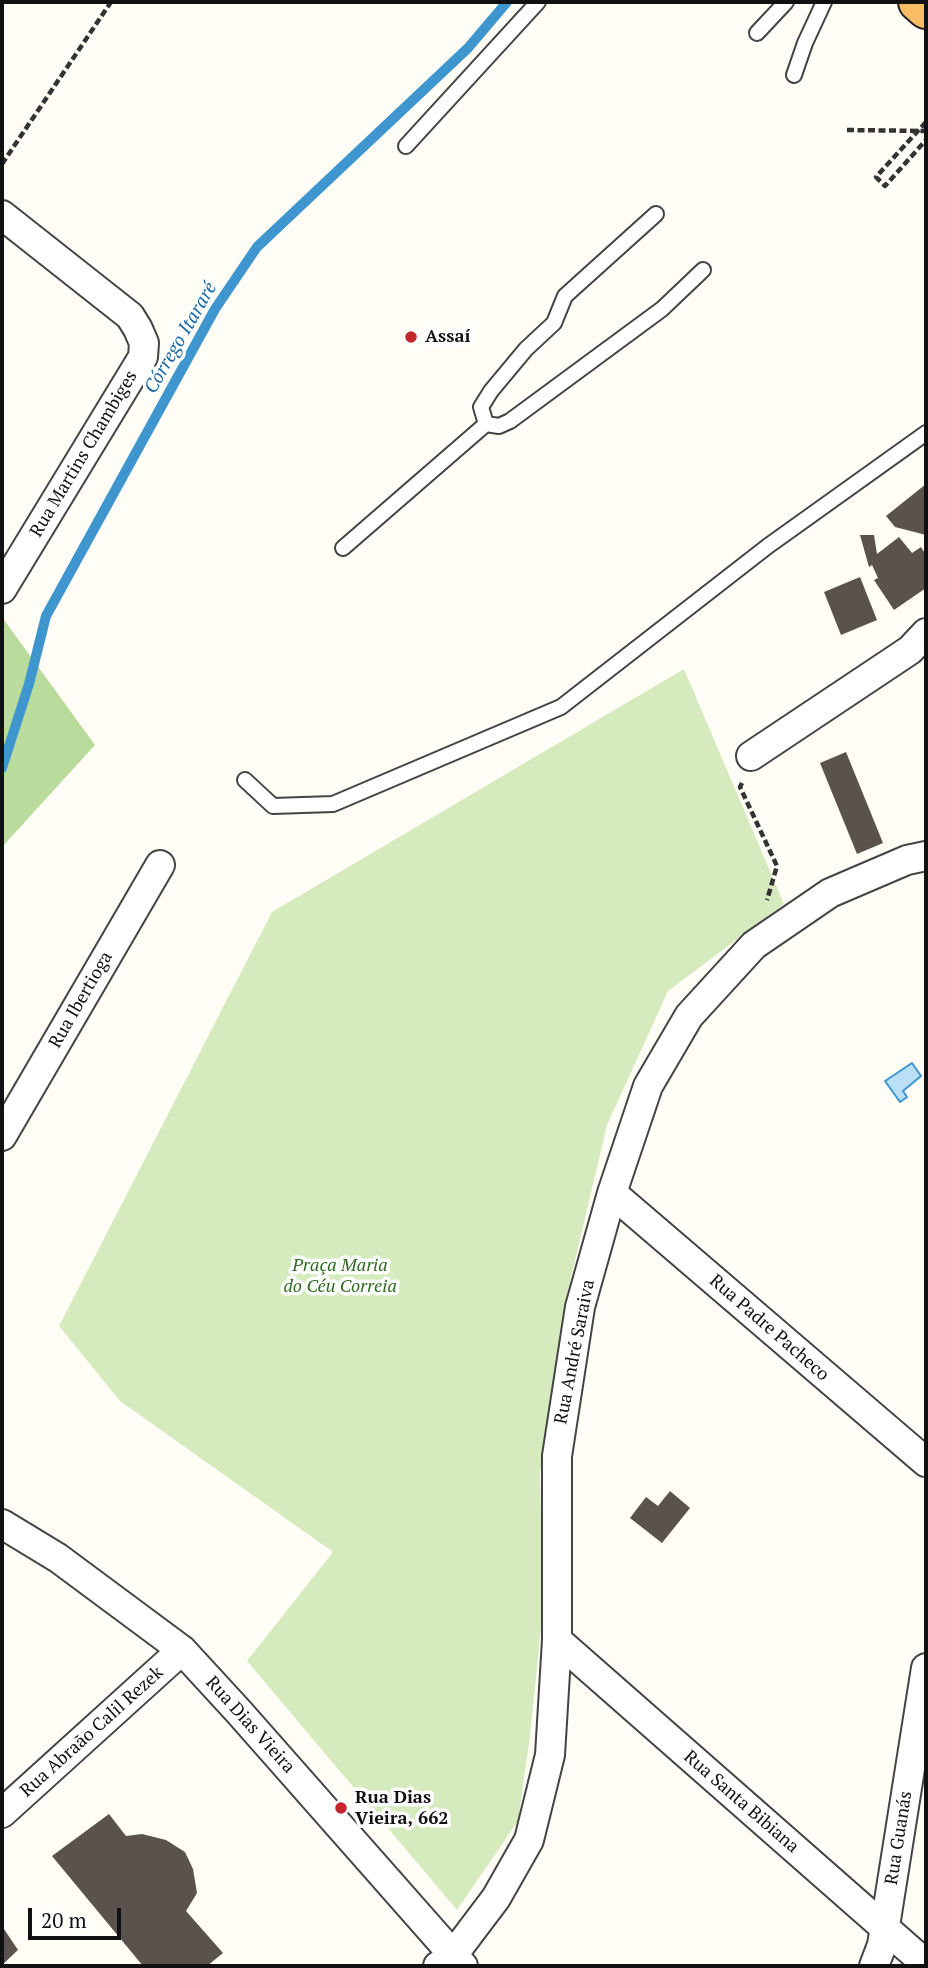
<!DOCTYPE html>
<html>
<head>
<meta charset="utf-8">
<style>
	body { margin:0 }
	#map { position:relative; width:928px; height:1968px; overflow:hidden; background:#fffdf5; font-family:"PT Serif",serif }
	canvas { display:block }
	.frame { position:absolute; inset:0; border:4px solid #111; pointer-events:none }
	.scale { position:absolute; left:28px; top:1908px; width:93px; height:32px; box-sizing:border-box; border:4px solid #111; border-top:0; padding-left:9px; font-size:21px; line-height:24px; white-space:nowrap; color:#111; -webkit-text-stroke:5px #fff; paint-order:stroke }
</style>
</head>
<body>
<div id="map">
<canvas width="928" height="1968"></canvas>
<div class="frame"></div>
<div class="scale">20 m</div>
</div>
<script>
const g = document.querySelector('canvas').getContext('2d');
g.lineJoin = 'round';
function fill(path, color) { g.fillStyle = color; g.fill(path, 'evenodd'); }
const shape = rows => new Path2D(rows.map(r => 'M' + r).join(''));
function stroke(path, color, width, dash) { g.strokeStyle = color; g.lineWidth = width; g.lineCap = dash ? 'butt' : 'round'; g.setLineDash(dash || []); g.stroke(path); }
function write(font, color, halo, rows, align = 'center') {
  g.font = font + ' "PT Serif",serif'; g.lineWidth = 7; g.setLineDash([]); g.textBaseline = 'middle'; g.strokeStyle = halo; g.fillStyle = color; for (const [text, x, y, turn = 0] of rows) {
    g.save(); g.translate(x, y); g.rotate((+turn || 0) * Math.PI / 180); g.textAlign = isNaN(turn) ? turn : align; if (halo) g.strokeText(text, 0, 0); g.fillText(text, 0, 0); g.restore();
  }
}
fill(shape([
	[684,669,784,904,668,991,607,1125,568,1290,540,1473,543,1609,530,1736,518,1821,457,1910,247,1661,333,1552,120,1401,59,1326,272,912]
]), '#d5ebbd');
fill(shape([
	[2,617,95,745,2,847]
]), '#b9dc9c');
const water = shape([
	[912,1063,921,1076,903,1091,907,1097,900,1102,885,1081,912,1063]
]);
fill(water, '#b9e0f7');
stroke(water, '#3f96cf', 2);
stroke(shape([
	[2,768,29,684,46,616,215,309,257,247,468,48,507,2]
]), '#3f96cf', 10);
fill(shape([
	[926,484,926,535,895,527,886,516],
	[860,535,874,535,877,554,899,537,912,553,921,547,926,555,926,588,894,610,874,580,878,578,872,565,869,567],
	[860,577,877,620,841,635,824,592],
	[846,752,883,843,857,854,820,763],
	[670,1491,690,1508,662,1543,630,1518,646,1497,658,1506],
	[109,1814,126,1836,142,1834,166,1840,185,1852,193,1869,197,1893,186,1911,223,1953,207,1966,143,1966,52,1856],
	[2,1926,18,1950,2,1965]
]), '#5a524d');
const service = shape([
	[757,33,786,2],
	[794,75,805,43,824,2],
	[406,146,538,2],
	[656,214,565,296,554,323,526,349,491,391,481,407,486,424,499,426,510,421,662,309,703,270],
	[343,548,486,424],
	[245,780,273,806,333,804,561,707,768,546,926,433]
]);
const minor = shape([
	[2,215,130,316,138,329,144,343,143,357,2,589],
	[751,756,910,650,926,633],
	[2,1136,160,865],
	[612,1193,926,1462],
	[2,1524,58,1558,182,1650,239,1712,463,1966],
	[557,1640,926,1964],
	[2,1813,182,1650],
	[438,1966,453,1955,496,1898,529,1840,550,1755,557,1640,557,1456,580,1307,612,1193,648,1086,689,1016,754,945,830,893,907,860,926,856],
	[874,1966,882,1945,926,1668]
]);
const trunk = shape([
	[918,2,926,9]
]);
stroke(service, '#444', 18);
stroke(minor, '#444', 32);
stroke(trunk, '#222', 42);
stroke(shape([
	[926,122,876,177,885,186,926,140],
	[847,130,926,131],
	[2,164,111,2],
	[742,783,740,787,777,866,767,900]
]), '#333', 4.5, [7, 3.5]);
stroke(service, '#fff', 14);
stroke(minor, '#fff', 28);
stroke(trunk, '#f7bc64', 38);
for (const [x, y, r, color] of [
	[411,337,7,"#c4262e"],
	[341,1808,7,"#c4262e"]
]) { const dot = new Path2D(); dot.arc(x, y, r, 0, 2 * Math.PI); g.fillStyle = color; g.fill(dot); stroke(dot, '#fff', 2.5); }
write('bold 18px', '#111', '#fff', [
	["Assaí",425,337],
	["Rua Dias",355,1798],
	["Vieira, 662",355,1819]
], 'left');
write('18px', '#111', '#fff', [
	["Rua Martins Chambiges",84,454,-59],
	["Rua Ibertioga",81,1000,-60],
	["Rua Padre Pacheco",769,1328,41],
	["Rua André Saraiva",575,1352,-79],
	["Rua Dias Vieira",250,1725,48],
	["Rua Abraão Calil Rezek",92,1732,-42],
	["Rua Santa Bibiana",741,1802,41],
	["Rua Guanás",899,1838,-81]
]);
write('italic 18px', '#2f6b1f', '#fff', [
	["Praça Maria",340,1266],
	["do Céu Correia",340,1287]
]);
write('italic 19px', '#1768a6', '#fff', [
	["Córrego Itararé",181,338,-60]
]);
</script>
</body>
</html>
